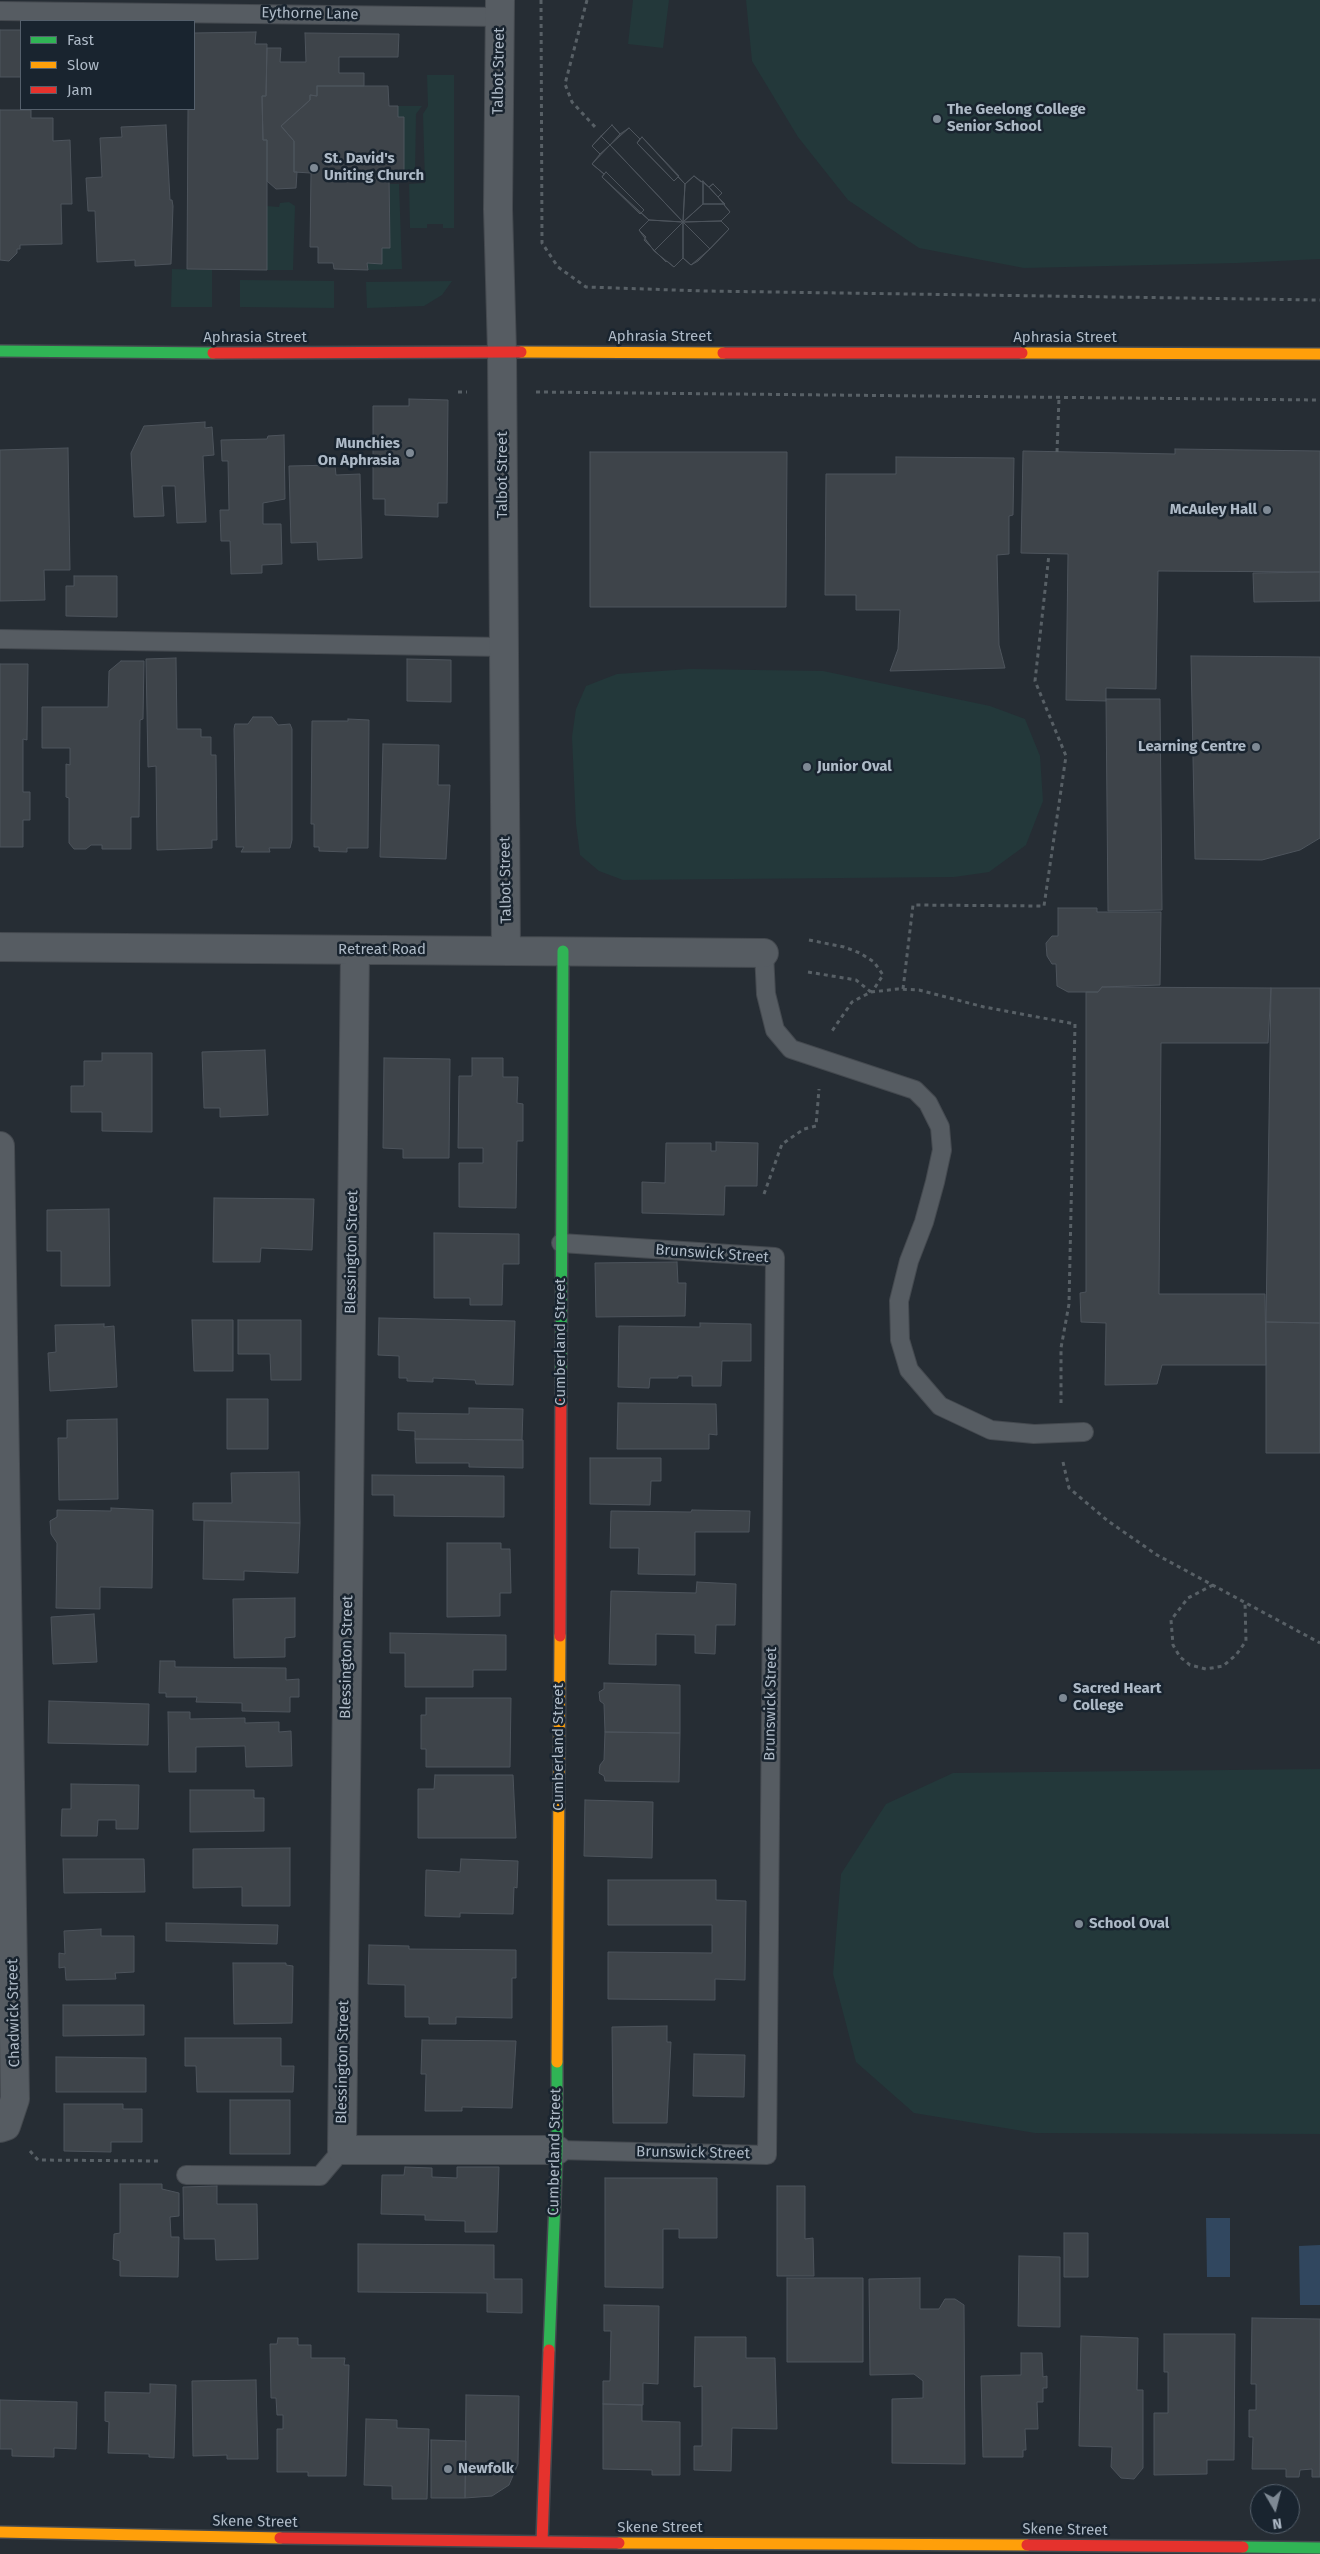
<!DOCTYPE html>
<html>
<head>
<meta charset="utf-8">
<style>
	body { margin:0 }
	#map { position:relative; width:1320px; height:2554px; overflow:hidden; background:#262d34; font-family:"Fira Sans",sans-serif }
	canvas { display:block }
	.legend { position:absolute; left:20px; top:20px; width:175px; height:90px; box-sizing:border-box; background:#19242f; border:1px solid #55606c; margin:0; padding:6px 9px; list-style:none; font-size:15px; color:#aebac7 }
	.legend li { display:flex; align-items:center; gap:10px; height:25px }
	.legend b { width:25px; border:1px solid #55606c }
	.north { position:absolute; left:1250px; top:2484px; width:50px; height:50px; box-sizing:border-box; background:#19242f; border:1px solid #55606c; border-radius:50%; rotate:172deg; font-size:14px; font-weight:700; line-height:20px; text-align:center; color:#aebac7 }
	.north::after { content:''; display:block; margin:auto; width:18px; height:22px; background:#7e8994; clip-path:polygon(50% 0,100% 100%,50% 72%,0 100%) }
</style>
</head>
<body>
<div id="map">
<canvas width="1320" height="2554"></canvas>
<ul class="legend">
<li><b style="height:6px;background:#30b455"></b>Fast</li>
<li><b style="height:6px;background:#ff9f0a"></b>Slow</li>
<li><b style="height:6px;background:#e5322d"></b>Jam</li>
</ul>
<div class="north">N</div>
</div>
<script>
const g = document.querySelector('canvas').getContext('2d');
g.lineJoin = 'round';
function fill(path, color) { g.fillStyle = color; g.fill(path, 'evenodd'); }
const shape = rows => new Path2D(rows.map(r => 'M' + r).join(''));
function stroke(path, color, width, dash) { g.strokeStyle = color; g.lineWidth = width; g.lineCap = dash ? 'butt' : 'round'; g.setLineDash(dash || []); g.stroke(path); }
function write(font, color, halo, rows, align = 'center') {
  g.font = font + ' "Fira Sans",sans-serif'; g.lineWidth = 5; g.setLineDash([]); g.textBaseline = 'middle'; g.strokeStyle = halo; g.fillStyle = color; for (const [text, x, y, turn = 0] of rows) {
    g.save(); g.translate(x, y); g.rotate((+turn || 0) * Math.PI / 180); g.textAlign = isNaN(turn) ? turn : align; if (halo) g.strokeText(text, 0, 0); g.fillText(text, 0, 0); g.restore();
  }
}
fill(shape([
	[633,0,669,0,663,48,628,44],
	[746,0,1320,0,1320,259,1237,263,1024,268,919,248,848,200,798,137,752,61],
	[427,75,454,75,454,228,443,228,443,224,427,224,427,228,410,228,409,184,425,183,423,114,428,106],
	[398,106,422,106,416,114,415,175,404,175,404,117,398,117],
	[390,184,399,184,402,269,368,270,367,263,382,264,382,248,390,248],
	[289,202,295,206,293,270,267,270,267,206,279,207,280,203],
	[172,269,212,270,212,307,171,307],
	[240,280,334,281,334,308,240,307],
	[452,281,442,295,424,306,367,308,366,282],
	[690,669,823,671,990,706,1025,719,1040,756,1043,801,1026,845,989,872,954,877,623,880,599,871,580,855,576,824,572,737,576,709,586,686,617,674],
	[1320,1769,1320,2134,1035,2133,914,2113,856,2062,833,1974,841,1874,886,1804,953,1773]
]), '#23383a');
fill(shape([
	[1206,2218,1230,2218,1230,2277,1207,2277],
	[1320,2245,1320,2305,1300,2305,1299,2246]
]), '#31475f');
const building = shape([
	[0,30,21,30,21,77,0,77,0,30],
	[256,32,255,44,267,44,266,96,262,96,263,140,267,140,267,270,187,269,188,109,194,109,194,33,256,32],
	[305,33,399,34,398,57,339,57,339,73,364,73,364,86,317,86,317,96,310,95,310,100,281,126,294,141,294,172,297,172,296,188,276,189,267,181,267,140,263,140,262,96,266,96,267,48,281,48,280,62,306,62,305,33],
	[317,86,388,86,389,106,398,106,398,117,404,117,404,175,389,175,390,248,382,248,382,264,367,263,368,270,334,269,333,263,318,263,318,247,310,247,311,173,294,172,294,141,281,126,310,100,310,95,317,96,317,86],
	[0,110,31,110,31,118,53,118,53,141,70,140,72,204,61,204,62,244,20,245,20,249,17,249,17,253,9,261,0,260,0,110],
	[166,125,170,200,172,200,173,206,171,264,135,266,135,260,97,262,95,211,88,211,86,178,102,177,100,138,122,137,121,127,166,125],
	[612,125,620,134,629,128,640,139,642,137,685,184,694,176,709,187,713,184,722,193,718,197,730,212,721,221,729,229,698,261,691,265,683,258,674,267,667,261,666,262,644,240,646,237,639,230,649,220,602,177,604,174,592,164,600,154,592,146,612,125],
	[612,125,620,134,610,145,601,136,612,125],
	[629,128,640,139,637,143,674,181,678,177,685,184,683,222,610,145,629,128],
	[601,136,610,145,600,154,592,146,601,136],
	[642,137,679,176,674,181,637,143,642,137],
	[610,145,683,222,649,220,641,213,644,210,606,172,604,174,592,164,610,145],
	[606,172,644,210,640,214,602,177,606,172],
	[694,176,701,182,703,181,703,204,683,222,685,184,694,176],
	[703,181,718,197,725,204,703,204,703,181],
	[713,184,722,193,718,197,709,187,713,184],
	[703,204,725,204,724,205,730,212,721,221,683,222,703,204],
	[649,220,683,222,654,251,639,230,649,220],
	[721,221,729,229,710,249,683,222,721,221],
	[683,222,710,249,691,265,683,258,683,222],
	[683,222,683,258,674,267,654,251,683,222],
	[409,399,448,400,447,503,438,503,438,517,385,515,385,499,373,499,373,406,409,406,409,399],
	[205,422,205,428,212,427,214,455,203,456,206,522,177,523,175,486,162,486,164,516,134,517,131,453,144,426,205,422],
	[284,435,285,499,263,503,263,524,281,524,282,564,262,565,262,573,231,574,230,541,221,541,220,510,229,510,228,461,222,461,221,440,267,439,268,436,284,435],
	[68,448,70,570,44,570,45,600,0,601,0,450,68,448],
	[1175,449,1320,451,1320,572,1158,571,1156,689,1106,688,1106,701,1066,700,1068,554,1021,553,1023,451,1175,454,1175,449],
	[590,452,787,452,786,607,590,607,590,452],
	[896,457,1014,458,1013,515,1009,516,1009,554,997,555,999,645,1005,668,890,671,898,649,900,610,856,610,856,595,825,595,826,474,896,474,896,457],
	[335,465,336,475,360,474,362,558,318,560,317,542,291,543,289,466,335,465],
	[1320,572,1320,601,1254,602,1253,573,1320,572],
	[74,576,117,576,117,617,66,616,66,586,74,586,74,576],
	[1191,656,1320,657,1320,838,1300,850,1262,860,1195,859,1191,656],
	[176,658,177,729,201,729,201,737,211,737,211,755,216,755,217,840,212,840,212,848,157,850,156,766,148,767,146,659,176,658],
	[407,659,451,660,451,702,407,701,407,659],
	[121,661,144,661,143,719,140,720,139,817,131,817,131,849,102,849,102,845,91,845,86,849,74,849,69,843,69,798,66,797,66,764,70,765,70,748,42,748,42,707,108,707,109,671,121,661],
	[0,664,28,664,27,740,23,739,23,792,30,792,30,820,23,820,23,847,0,847,0,664],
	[1106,699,1160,699,1162,910,1108,911,1106,699],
	[253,717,272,717,278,725,290,724,292,729,292,840,290,848,269,848,270,852,241,852,244,847,236,847,234,729,235,724,248,724,253,717],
	[348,719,369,720,368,848,347,848,347,852,319,851,319,847,314,847,314,824,311,824,312,721,348,721,348,719],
	[383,744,439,745,438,785,450,785,446,859,380,857,383,744],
	[1058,908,1097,908,1097,912,1161,912,1160,985,1102,987,1098,992,1068,992,1057,986,1056,964,1052,964,1047,956,1046,943,1052,936,1058,936,1058,908],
	[1102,987,1271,988,1268,1043,1161,1043,1159,1294,1265,1294,1266,1365,1162,1365,1157,1384,1105,1385,1106,1323,1081,1322,1080,1293,1086,1292,1086,992,1098,992,1102,987],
	[1271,988,1320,988,1320,1323,1266,1322,1271,988],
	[265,1050,268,1115,220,1117,220,1108,204,1108,202,1052,265,1050],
	[102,1053,152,1053,152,1132,102,1131,102,1112,71,1112,71,1086,84,1086,84,1061,102,1061,102,1053],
	[384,1058,450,1059,449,1158,403,1158,403,1149,383,1148,384,1058],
	[472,1058,503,1058,503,1077,518,1077,517,1103,523,1104,523,1141,517,1141,516,1208,459,1207,459,1163,483,1163,483,1148,458,1148,459,1076,472,1076,472,1058],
	[716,1142,758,1143,757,1186,725,1186,724,1215,642,1213,642,1182,665,1183,666,1143,711,1143,711,1151,716,1151,716,1142],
	[214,1198,314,1199,312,1250,261,1248,260,1262,213,1262,214,1198],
	[109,1209,110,1286,61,1286,61,1251,47,1251,47,1210,109,1209],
	[434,1233,519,1234,519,1264,503,1264,502,1305,470,1305,470,1298,434,1298,434,1233],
	[677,1262,678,1283,686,1283,685,1316,596,1317,595,1263,677,1262],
	[379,1318,515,1321,513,1385,476,1384,475,1380,433,1378,433,1382,407,1381,407,1378,399,1378,399,1356,378,1355,379,1318],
	[192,1320,233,1320,233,1371,194,1371,192,1320],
	[238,1320,301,1320,301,1380,271,1380,270,1354,238,1354,238,1320],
	[1266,1322,1320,1323,1320,1453,1266,1453,1266,1322],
	[700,1323,751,1324,751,1361,722,1361,721,1386,692,1386,692,1376,678,1376,678,1378,650,1378,649,1388,618,1387,619,1326,700,1327,700,1323],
	[104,1324,104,1327,114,1326,117,1387,50,1391,48,1353,56,1352,55,1325,104,1324],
	[227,1399,268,1399,268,1449,227,1449,227,1399],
	[618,1403,716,1404,717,1435,709,1434,709,1449,617,1449,618,1403],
	[469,1408,523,1409,522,1440,415,1439,415,1431,398,1430,398,1413,469,1414,469,1408],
	[117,1419,118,1499,59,1500,58,1438,67,1438,67,1420,117,1419],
	[415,1439,523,1440,523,1468,469,1467,469,1463,416,1463,415,1439],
	[590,1458,661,1458,661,1481,651,1481,650,1505,590,1504,590,1458],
	[299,1472,300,1523,193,1520,193,1503,232,1503,231,1473,299,1472],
	[372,1475,504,1476,504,1517,394,1516,394,1495,372,1495,372,1475],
	[111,1508,153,1510,152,1588,100,1587,100,1609,56,1608,57,1543,51,1534,50,1521,57,1517,57,1510,111,1511,111,1508],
	[692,1510,750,1511,749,1532,695,1532,695,1575,638,1574,639,1548,610,1548,611,1511,691,1512,692,1510],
	[204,1521,300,1523,298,1573,244,1571,244,1580,203,1579,204,1521],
	[447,1543,501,1543,501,1549,510,1549,511,1593,500,1593,500,1616,447,1617,447,1543],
	[697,1582,736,1584,735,1625,716,1625,715,1654,695,1653,695,1635,656,1634,656,1665,609,1664,611,1591,696,1593,697,1582],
	[295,1598,295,1637,285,1638,285,1657,234,1658,233,1599,295,1598],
	[94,1614,97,1662,53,1664,51,1617,94,1614],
	[390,1633,506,1635,506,1670,473,1670,473,1687,405,1687,405,1653,390,1653,390,1633],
	[160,1661,175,1661,175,1667,286,1668,286,1680,299,1679,299,1697,290,1697,290,1712,242,1711,242,1703,196,1702,197,1697,166,1697,166,1693,159,1693,160,1661],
	[604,1683,680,1685,680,1733,605,1732,604,1704,600,1701,599,1692,604,1689,604,1683],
	[426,1698,511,1698,510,1767,426,1767,426,1749,421,1749,421,1715,426,1715,426,1698],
	[49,1701,149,1704,148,1745,48,1743,49,1701],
	[168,1712,190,1712,190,1719,245,1718,245,1723,279,1722,279,1732,291,1731,292,1766,246,1767,245,1746,196,1747,196,1772,169,1772,168,1712],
	[605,1732,680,1733,679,1782,605,1781,604,1776,599,1773,600,1765,604,1760,605,1732],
	[435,1775,513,1775,516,1838,418,1838,418,1789,434,1789,435,1775],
	[71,1784,139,1785,138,1829,116,1829,116,1820,98,1820,97,1836,61,1836,62,1809,71,1809,71,1784],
	[190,1790,254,1790,254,1798,264,1798,264,1831,190,1832,190,1790],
	[585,1800,653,1802,652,1858,584,1856,585,1800],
	[290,1848,290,1906,242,1906,242,1887,193,1888,193,1849,290,1848],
	[63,1859,144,1859,145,1892,64,1893,63,1859],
	[461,1859,518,1861,517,1888,514,1887,513,1914,460,1913,460,1917,425,1916,426,1870,460,1872,461,1859],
	[608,1880,716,1880,716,1900,746,1901,745,1980,715,1979,715,2000,608,1999,608,1952,712,1953,712,1925,608,1925,608,1880],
	[166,1923,278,1925,277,1944,166,1941,166,1923],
	[101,1929,101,1936,134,1936,134,1972,115,1973,116,1979,66,1980,65,1967,59,1968,59,1953,65,1954,64,1931,101,1929],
	[369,1945,409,1946,409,1949,516,1950,516,1978,512,1978,512,2018,456,2017,456,2024,429,2024,429,2017,405,2017,405,1985,368,1984,369,1945],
	[233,1963,286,1963,286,1965,293,1966,292,2023,234,2024,233,1963],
	[63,2005,144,2005,144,2035,63,2036,63,2005],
	[667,2026,667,2042,671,2042,667,2123,613,2123,612,2027,667,2026],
	[185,2038,281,2038,281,2066,294,2066,293,2092,197,2092,196,2066,185,2066,185,2038],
	[422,2040,516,2041,512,2108,462,2107,462,2111,425,2111,426,2074,421,2074,422,2040],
	[694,2054,745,2055,744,2097,693,2096,694,2054],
	[56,2057,146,2058,146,2092,56,2092,56,2057],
	[230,2100,290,2100,290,2154,230,2154,230,2100],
	[64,2104,123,2104,123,2109,142,2109,142,2142,111,2142,111,2152,64,2151,64,2104],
	[405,2167,432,2168,432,2177,457,2178,457,2167,499,2167,497,2232,465,2232,465,2221,425,2220,425,2215,381,2214,382,2175,404,2175,405,2167],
	[605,2178,717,2178,717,2238,679,2238,679,2229,663,2229,663,2288,605,2287,605,2178],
	[120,2184,162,2184,162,2189,179,2193,179,2216,170,2217,171,2237,179,2237,178,2277,120,2276,120,2261,113,2259,114,2234,120,2233,120,2184],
	[217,2186,217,2204,257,2204,258,2259,216,2260,215,2239,184,2239,183,2187,217,2186],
	[777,2186,805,2186,805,2239,813,2238,814,2276,777,2276,777,2186],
	[1064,2233,1088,2233,1088,2277,1064,2277,1064,2233],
	[358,2244,494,2245,494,2279,522,2279,522,2313,487,2312,487,2293,358,2292,358,2244],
	[1019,2256,1060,2257,1060,2327,1018,2326,1019,2256],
	[787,2278,863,2278,863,2362,787,2362,787,2278],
	[920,2278,920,2309,939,2309,945,2299,955,2299,964,2305,965,2464,892,2463,892,2399,923,2398,923,2381,914,2374,870,2375,869,2279,920,2278],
	[604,2305,659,2306,658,2384,643,2383,643,2405,603,2404,603,2381,610,2381,611,2331,604,2331,604,2305],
	[1252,2318,1320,2319,1320,2477,1312,2477,1312,2469,1300,2470,1299,2477,1286,2477,1286,2469,1252,2469,1253,2437,1249,2437,1249,2410,1256,2410,1256,2384,1251,2384,1252,2318],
	[1164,2334,1235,2334,1234,2460,1207,2460,1207,2474,1154,2475,1154,2413,1168,2413,1168,2372,1164,2372,1164,2334],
	[1081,2336,1138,2338,1137,2390,1143,2390,1143,2468,1134,2479,1121,2478,1111,2467,1112,2447,1079,2446,1081,2336],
	[695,2337,746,2337,746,2358,775,2358,777,2429,732,2428,731,2471,694,2470,694,2446,702,2446,702,2386,694,2387,695,2337],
	[278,2338,298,2338,298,2345,311,2345,311,2358,345,2358,344,2365,349,2365,346,2476,308,2476,308,2472,277,2472,277,2429,283,2429,283,2415,277,2415,276,2398,271,2398,270,2344,277,2344,278,2338],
	[1021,2353,1042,2353,1043,2377,1047,2376,1047,2388,1043,2388,1043,2402,1037,2402,1038,2429,1025,2429,1026,2450,1023,2450,1023,2457,983,2457,981,2376,1021,2375,1021,2353],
	[256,2380,258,2459,227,2459,227,2455,193,2456,192,2381,256,2380],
	[150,2384,176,2385,174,2458,149,2457,149,2454,108,2453,109,2422,105,2421,105,2392,150,2393,150,2384],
	[466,2395,519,2396,518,2464,509,2485,492,2496,465,2498,466,2395],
	[0,2400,77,2402,76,2449,54,2448,54,2457,12,2456,12,2449,0,2449,0,2400],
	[603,2404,642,2405,642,2421,680,2422,680,2475,652,2475,652,2470,603,2469,603,2404],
	[366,2419,397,2420,397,2428,429,2429,427,2499,392,2499,392,2486,364,2485,366,2419],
	[431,2440,466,2441,465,2498,431,2498,431,2440]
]);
fill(building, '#3e444a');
stroke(building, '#4d545c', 1);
const lane = shape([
	[0,11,500,17],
	[0,639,503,647],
	[764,953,766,994,775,1030,791,1049,915,1090,928,1103,940,1127,942,1150,935,1182,924,1222,909,1261,899,1301,900,1340,909,1370,940,1406,991,1430,1034,1434,1084,1432],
	[557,2150,767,2155,775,1257,561,1243],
	[186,2175,320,2176,342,2150]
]);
const street = shape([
	[500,0,498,209,502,352,506,951],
	[0,947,764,953],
	[355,950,342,2150,557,2150],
	[0,1146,15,2099,6,2126,0,2128]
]);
const fast = shape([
	[0,351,213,353],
	[561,1380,563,951],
	[549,2350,557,2150,557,2062],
	[1243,2547,1320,2548]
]);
const slow = shape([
	[521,352,723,353],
	[1022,353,1320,354],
	[557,2062,560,1636],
	[0,2532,280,2538],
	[619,2543,1027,2545]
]);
const jam = shape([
	[213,353,521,352],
	[723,353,1022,353],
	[560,1636,561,1380],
	[280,2538,619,2543],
	[542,2542,549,2350],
	[1027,2545,1243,2547]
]);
stroke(lane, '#44494f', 20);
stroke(street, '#44494f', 30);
stroke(fast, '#44494f', 14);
stroke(slow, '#44494f', 14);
stroke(jam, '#44494f', 14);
stroke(shape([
	[541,0,542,243,558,267,586,287,704,291,1320,300],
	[587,0,565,84,572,102,596,128],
	[458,392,467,392],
	[536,392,1320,400],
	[1057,452,1059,398],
	[809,940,844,947,860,953,874,962,883,975,872,992],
	[808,972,856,980,871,992,852,1002,832,1031],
	[903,989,913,905,1044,906,1066,756,1035,681,1049,554],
	[871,992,898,989,919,990,984,1007,1075,1024,1069,1304,1061,1348,1061,1403],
	[764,1194,782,1144,804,1129,816,1126,819,1089],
	[1063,1462,1069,1488,1108,1521,1157,1555,1320,1643],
	[1213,1585,1188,1598,1171,1620,1173,1645,1180,1657,1190,1665,1206,1669,1223,1666,1236,1655,1246,1641,1245,1603],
	[30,2151,38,2160,159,2161]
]), '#586066', 3, [4, 4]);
stroke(lane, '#565c62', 18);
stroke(street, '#565c62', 28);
stroke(fast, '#30b455', 11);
stroke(slow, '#ff9f0a', 11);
stroke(jam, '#e5322d', 11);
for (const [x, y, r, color] of [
	[937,119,5,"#7e8994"],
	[314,168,5,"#7e8994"],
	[410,453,5,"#7e8994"],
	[1267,510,5,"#7e8994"],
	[1256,747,5,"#7e8994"],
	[807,767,5,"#7e8994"],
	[1063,1698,5,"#7e8994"],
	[1079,1924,5,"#7e8994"],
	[448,2469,5,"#7e8994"]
]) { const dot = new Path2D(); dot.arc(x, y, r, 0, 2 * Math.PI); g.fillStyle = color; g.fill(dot); stroke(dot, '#19242f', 2); }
write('15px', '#aebac7', '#19242f', [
	["Eythorne Lane",310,14,1],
	["Talbot Street",499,71,-89],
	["Aphrasia Street",660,337],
	["Aphrasia Street",255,338],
	["Aphrasia Street",1065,338],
	["Talbot Street",503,475,-90],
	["Talbot Street",506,880,-91],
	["Retreat Road",382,950],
	["Blessington Street",352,1252,-89],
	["Brunswick Street",712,1254,4],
	["Cumberland Street",561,1342,-90],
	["Blessington Street",347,1657,-89],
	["Brunswick Street",771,1704,-89],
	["Cumberland Street",559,1747,-90],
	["Chadwick Street",14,2013,-91],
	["Blessington Street",343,2062,-89],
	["Cumberland Street",555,2152,-89],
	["Brunswick Street",693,2153,1],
	["Skene Street",255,2522,1],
	["Skene Street",660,2528],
	["Skene Street",1065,2530,1]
]);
write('bold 15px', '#aebac7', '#19242f', [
	["The Geelong College",947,110],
	["Senior School",947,127],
	["St. David's",324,159],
	["Uniting Church",324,176],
	["Munchies",400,444,"right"],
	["On Aphrasia",400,461,"right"],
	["McAuley Hall",1257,510,"right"],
	["Learning Centre",1246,747,"right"],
	["Junior Oval",817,767],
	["Sacred Heart",1073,1689],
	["College",1073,1706],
	["School Oval",1089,1924],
	["Newfolk",458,2469]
], 'left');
</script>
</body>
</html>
